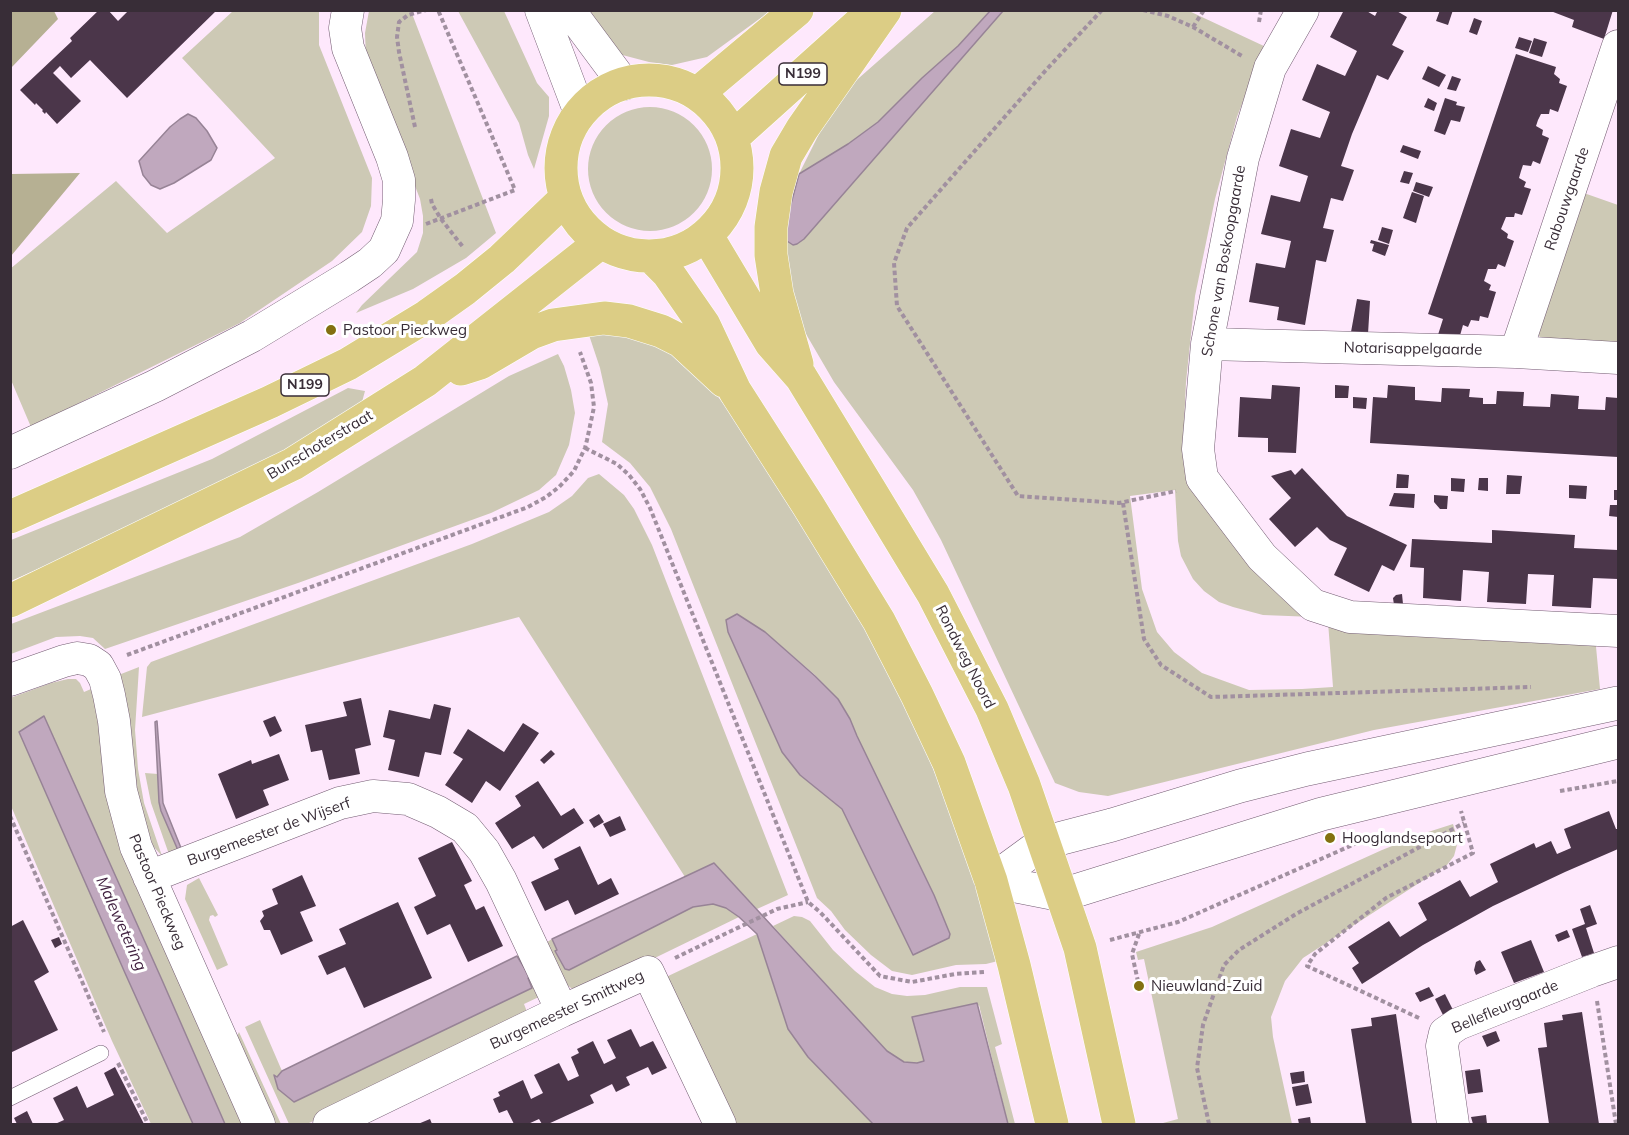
<!DOCTYPE html>
<html>
<head>
<meta charset="utf-8">
<style>
	body { margin:0 }
	#map { position:relative; width:1629px; height:1135px; overflow:hidden; background:#fee8fc; font-family:Mulish,sans-serif }
	canvas { display:block }
	.frame { position:absolute; inset:0; border:12px solid #382d37; pointer-events:none }
</style>
</head>
<body>
<div id="map">
<canvas width="1629" height="1135"></canvas>
<div class="frame"></div>
</div>
<script>
const g = document.querySelector('canvas').getContext('2d');
g.lineJoin = 'round';
function fill(path, color) { g.fillStyle = color; g.fill(path, 'evenodd'); }
const shape = rows => new Path2D(rows.map(r => 'M' + r).join(''));
function stroke(path, color, width, dash) { g.strokeStyle = color; g.lineWidth = width; g.lineCap = dash ? 'butt' : 'round'; g.setLineDash(dash || []); g.stroke(path); }
function write(font, color, halo, rows, align = 'center') {
  g.font = font + ' Mulish,sans-serif'; g.lineWidth = 6; g.setLineDash([]); g.textBaseline = 'middle'; g.strokeStyle = halo; g.fillStyle = color; for (const [text, x, y, turn = 0] of rows) {
    g.save(); g.translate(x, y); g.rotate((+turn || 0) * Math.PI / 180); g.textAlign = isNaN(turn) ? turn : align; if (halo) g.strokeText(text, 0, 0); g.fillText(text, 0, 0); g.restore();
  }
}
fill(shape([
	[233,11,319,11,319,45,372,178,371,206,362,232,332,261,240,323,31,427,11,380,10,269,116,181,167,233,275,158,182,58],
	[369,11,411,11,496,233,466,258,413,289,356,313,362,305,417,252,423,233,423,216,420,199,366,59,365,33],
	[458,11,504,11,537,83,549,97,549,116,534,169,528,155,519,123],
	[576,11,769,11,762,17,707,57,672,65,649,62,611,52],
	[935,11,990,11,958,46,922,78,878,122,848,144,799,174,830,112,851,85],
	[1003,11,1189,11,1266,47,1259,60,1237,117,1215,199,1195,296,1186,382,1183,447,1314,617,1263,615,1233,607,1219,602,1204,591,1193,579,1181,556,1178,541,1175,490,1130,496,1142,589,1157,632,1174,652,1202,673,1249,690,1302,689,1333,687,1328,622,1595,636,1600,689,1374,730,1108,796,1079,792,1055,783,941,540,913,490,834,382,792,310,784,239,797,244,804,239],
	'588 169a62 62 0 1 1 124 0a62 62 0 1 1-124 0Z',
	[1581,192,1618,205,1618,345,1542,340,1537,333],
	[586,326,654,338,693,367,734,416,864,622,907,705,941,788,972,869,998,961,986,964,956,965,912,975,892,971,871,955,845,930,831,911,817,898,671,529,650,487,630,463,602,442,608,404,600,368],
	[727,620,765,632,815,675,838,699,850,719,856,736,934,895,950,934,949,938,913,955,842,809,800,775,782,752,728,632],
	[558,354,564,366,571,390,575,413,569,445,556,475,539,490,491,513,298,583,105,649,93,638,80,636,56,637,11,654,11,624,240,537,318,492,509,376],
	[348,388,365,391,362,402,275,456,119,533,11,581,11,540,212,459],
	[599,474,624,495,634,509,652,545,788,895,757,909,714,863,685,877,519,617,142,717,147,667,151,662,472,544,549,512,572,496,588,478],
	[139,667,135,730,138,769,144,803,162,856,153,846,139,802,116,676],
	[68,679,76,679,80,683,84,692,91,689,247,1124,225,1124,162,980,38,720,20,732,193,1124,151,1124,112,1041,11,806,10,698,51,683],
	[145,773,158,774,159,801,161,811,180,854,171,860,151,803],
	[1453,824,1458,841,1454,856,1447,865,1303,958,1285,981,1271,1017,1273,1037,1292,1124,1163,1124,1163,1123,1178,1119,1144,959,1138,960,1136,952,1212,927,1382,850,1425,833],
	[199,878,218,915,215,917,213,915,210,916,209,920,228,965,217,970,185,899,187,885],
	[713,904,726,908,739,917,591,989,582,991,571,988,565,983,544,944,552,939,557,950,555,951,561,962,562,962,569,970,693,907],
	[794,916,802,917,810,921,833,950,855,971,875,987,892,994,907,996,925,995,960,987,987,987,1002,1044,995,1047,1015,1124,1008,1124,979,1005,924,1061,917,1063,904,1062,887,1051,773,926],
	[757,934,788,1029,808,1057,873,1124,733,1124,664,978],
	[525,952,543,995,524,1004,529,1017,307,1124,289,1124,245,1027,260,1020,282,1071,277,1077,278,1089,437,1033,532,988,517,956],
	[239,1032,281,1124,273,1124,235,1040]
]), '#cdc9b5');
fill(shape([
	[11,10,54,11,58,19,11,68],
	[80,173,11,256,11,174]
]), '#b6b093');
const water = shape([
	[990,11,1003,11,804,239,797,244,793,245,784,239,784,230,799,174,848,144,878,122,922,78,958,46,990,11],
	[188,114,196,118,207,131,217,148,211,160,174,183,160,189,151,185,143,175,139,161,170,127,180,119,188,114],
	[737,614,765,632,815,676,838,699,850,719,857,736,934,895,950,934,949,938,913,955,842,809,800,775,782,752,728,632,726,620,737,614],
	[44,716,162,980,225,1124,193,1124,125,973,19,732,44,716],
	[157,721,163,803,183,853,180,855,161,811,159,802,155,722,157,721],
	[714,863,887,1051,904,1062,917,1063,924,1061,912,1017,977,1003,1008,1124,873,1124,808,1057,788,1029,757,934,739,917,726,908,713,904,693,907,569,970,565,969,555,951,557,950,552,939,714,863],
	[517,956,530,977,528,978,532,988,294,1102,278,1089,274,1075,277,1077,282,1071,517,956]
]);
fill(water, '#c0a8be');
stroke(water, '#978396', 1.5);
fill(shape([
	[99,10,108,10,118,21,129,10,217,10,127,98,90,60,71,78,60,66,53,73,81,101,57,124,46,112,45,114,42,111,43,110,36,103,35,105,20,90,72,41,70,38],
	[1344,10,1365,10,1375,16,1378,10,1395,10,1407,17,1392,45,1404,51,1388,80,1377,75,1352,134,1341,166,1354,170,1343,201,1331,198,1323,228,1334,230,1326,262,1316,260,1305,325,1277,320,1279,307,1249,302,1256,263,1285,268,1291,241,1261,234,1271,195,1300,202,1308,176,1279,166,1291,129,1320,138,1330,112,1302,100,1317,64,1345,76,1357,51,1330,37],
	[1440,10,1453,10,1448,25,1436,21],
	[1548,10,1613,10,1604,39,1572,27,1574,20],
	[1474,18,1482,21,1477,35,1469,32],
	[1519,37,1532,41,1528,52,1515,48],
	[1534,38,1547,42,1542,57,1529,53],
	[1516,54,1556,67,1554,74,1560,79,1559,83,1567,86,1558,112,1550,109,1549,114,1541,114,1538,120,1536,126,1543,130,1542,135,1549,138,1540,164,1533,161,1531,166,1523,165,1521,171,1519,178,1526,182,1524,187,1531,189,1522,215,1515,213,1514,217,1506,217,1501,229,1508,234,1507,238,1514,241,1505,267,1498,264,1496,269,1488,269,1484,281,1491,285,1489,290,1496,292,1488,318,1480,316,1479,321,1471,320,1468,327,1463,325,1459,339,1437,338,1443,319,1428,314],
	[1428,66,1446,75,1439,87,1422,79],
	[1452,76,1461,79,1456,91,1447,89],
	[1428,98,1437,103,1434,111,1424,107],
	[1445,98,1457,102,1456,105,1465,107,1460,122,1451,120,1445,135,1434,131],
	[1403,145,1421,151,1418,159,1400,152],
	[1404,171,1413,173,1409,184,1400,182],
	[1416,182,1433,187,1429,197,1413,191],
	[1412,192,1424,196,1416,223,1403,218],
	[1382,227,1393,230,1389,244,1378,240],
	[1371,240,1389,245,1385,256,1372,251,1374,244,1370,243],
	[1357,299,1370,301,1368,334,1351,332],
	[1272,385,1300,387,1296,453,1268,452,1268,438,1238,437,1240,397,1271,399],
	[1335,385,1349,386,1348,398,1335,398],
	[1388,385,1415,387,1415,400,1441,402,1442,388,1470,389,1469,397,1483,398,1483,404,1496,404,1497,391,1524,392,1523,406,1550,407,1551,394,1579,396,1578,409,1605,410,1606,397,1618,398,1618,457,1370,443,1373,397,1387,398],
	[1353,397,1367,398,1366,409,1353,408],
	[1302,468,1347,516,1407,545,1394,571,1382,565,1369,592,1334,575,1347,548,1330,540,1317,527,1295,547,1269,519,1291,498,1271,476,1291,470,1295,475],
	[1397,474,1409,475,1408,488,1396,488],
	[1507,475,1522,476,1520,494,1506,494],
	[1451,478,1465,479,1464,492,1451,491],
	[1479,478,1488,478,1488,491,1478,490],
	[1569,485,1587,486,1586,499,1569,498],
	[1614,490,1618,490,1618,500,1614,500],
	[1394,493,1415,494,1414,508,1389,506],
	[1434,495,1448,496,1447,509,1440,509,1434,502],
	[1610,505,1618,505,1618,517,1609,516],
	[1492,530,1575,535,1574,548,1618,550,1618,579,1593,578,1591,608,1552,606,1554,575,1528,574,1526,604,1487,602,1489,572,1463,570,1461,601,1423,598,1424,568,1410,567,1412,539,1492,543],
	[1402,594,1403,604,1394,605,1393,598,1396,595],
	[361,698,371,745,355,749,360,774,329,780,322,750,311,752,305,725,347,716,343,702],
	[434,704,451,708,441,755,425,752,419,777,388,770,395,740,383,737,389,710,430,719],
	[275,716,282,731,270,737,263,721],
	[523,723,539,733,500,791,486,781,472,803,445,785,463,759,453,753,468,729,504,752],
	[551,750,555,754,544,764,540,760],
	[279,754,289,780,263,790,269,805,236,819,218,774,251,760,252,764],
	[538,781,561,816,574,808,584,823,543,849,534,836,512,849,495,823,521,806,515,796],
	[1609,811,1616,829,1618,829,1618,849,1565,872,1493,906,1423,945,1362,984,1352,968,1359,963,1348,947,1389,921,1400,937,1427,920,1418,903,1460,880,1470,897,1498,882,1490,864,1534,843,1536,848,1551,841,1557,854,1571,848,1564,829],
	[599,814,604,822,594,828,589,820],
	[620,816,626,830,610,837,603,824],
	[452,842,472,881,464,885,476,910,484,906,503,946,468,962,450,924,427,935,414,907,436,896,418,858],
	[580,846,598,885,611,878,619,894,575,915,568,900,545,911,531,882,559,869,554,859],
	[302,875,316,906,300,912,313,941,281,955,270,930,264,930,260,921,264,916,262,911,278,904,272,889],
	[398,902,432,978,364,1008,345,967,327,975,318,956,346,944,339,929],
	[1590,905,1597,924,1586,928,1594,953,1582,957,1572,929,1585,924,1580,909],
	[23,920,49,972,34,981,58,1030,10,1053,12,1038,10,1036,10,927],
	[1567,930,1570,937,1558,942,1555,935],
	[59,937,62,944,55,948,51,940],
	[1531,940,1544,972,1514,983,1501,952],
	[1480,960,1486,970,1476,975,1474,970,1476,962],
	[1429,987,1434,996,1420,1002,1415,993],
	[1445,994,1453,1010,1443,1015,1435,999],
	[1582,1012,1599,1124,1549,1124,1538,1048,1547,1047,1544,1023,1563,1020,1562,1015],
	[1396,1014,1412,1124,1366,1124,1351,1029,1372,1026,1371,1018],
	[631,1029,640,1047,653,1041,667,1068,652,1075,648,1067,626,1077,630,1085,616,1092,612,1084,590,1095,594,1103,548,1124,542,1124,539,1119,528,1124,514,1124,507,1110,499,1113,493,1099,500,1096,498,1092,523,1080,531,1099,543,1093,534,1075,559,1063,568,1081,579,1076,571,1057,579,1053,577,1049,593,1041,604,1064,616,1058,607,1040],
	[1496,1031,1500,1041,1487,1047,1482,1036],
	[115,1067,144,1124,55,1124,64,1120,53,1098,77,1086,87,1108,114,1095,104,1073],
	[1480,1069,1483,1092,1468,1094,1465,1071],
	[1304,1071,1305,1082,1292,1084,1290,1073],
	[1308,1084,1312,1103,1296,1106,1292,1087],
	[27,1111,33,1124,17,1124,14,1118],
	[1486,1115,1487,1124,1473,1124,1471,1117],
	[1310,1117,1311,1124,1299,1124,1298,1119],
	[430,1119,432,1124,418,1124]
]), '#4b364a');
const service = shape([
	[10,1098,101,1053]
]);
const minor = shape([
	[541,10,580,113],
	[569,10,624,84],
	[1303,10,1270,68,1243,158,1207,344,1198,449,1202,478,1262,557,1313,605,1350,617,1618,631],
	[1207,344,1516,352,1618,358],
	[1516,352,1618,46],
	[10,453,155,386,252,336,349,277,370,263,384,250,397,221,399,200,399,180,392,157,348,48,345,28,348,10],
	[10,680,64,661,77,658,89,660,98,666,105,679,109,695,114,721,121,791,136,847,259,1124],
	[149,877,340,803,373,796,408,799,438,812,465,828,484,851,501,881,562,1011],
	[329,1124,562,1011,648,972,720,1124],
	[1453,1124,1442,1046,1445,1033,1458,1024,1592,971,1618,962]
]);
const tertiary = shape([
	[991,881,1043,843,1112,825,1240,786,1307,769,1618,703],
	[991,881,1062,895,1322,814,1618,742]
]);
const primary = shape([
	'561 168a88 88 0 1 1 176 0a88 88 0 1 1-176 0Z',
	[697,94,797,10],
	[732,138,860,23],
	[707,236,771,343,801,377,870,490,933,594,992,709,1024,785,1080,948,1119,1124],
	[652,257,668,273,704,325,735,391,808,505,879,621,917,695,949,763,991,881,1014,965,1052,1124],
	[797,364,777,294,771,255,771,227,776,192,786,156,802,129,885,10],
	[461,369,480,363,531,333,553,325,604,318,629,321,661,331,681,341,724,381],
	[10,517,270,402,348,364,427,316,465,289,502,259,566,198],
	[10,601,293,464,425,381,601,242]
]);
stroke(service, '#735c72', 16);
stroke(minor, '#735c72', 33);
stroke(tertiary, '#735c72', 34);
stroke(primary, '#fff', 34);
stroke(shape([
	[1102,10,1046,70,907,228,894,263,897,306,1018,496,1119,503,1176,491],
	[1143,10,1168,16,1193,27,1242,56],
	[1259,22,1261,10],
	[1193,27,1204,10],
	[415,127,399,52,397,37,399,22,408,15,426,10],
	[431,199,432,204,441,219,463,247],
	[426,224,515,190,438,10],
	[585,448,617,464,629,475,640,489,650,508,808,902,820,912,880,976,912,982,955,974,984,972],
	[1123,503,1144,639,1161,665,1211,697,1531,687],
	[127,655,528,507,546,497,559,487,574,471,585,448,587,440,594,407,591,383,580,352],
	[1560,791,1618,781],
	[10,816,104,1032],
	[1139,934,1132,954,1139,986],
	[1110,940,1178,922,1373,836],
	[675,958,777,909,808,902],
	[1597,1001,1616,1124],
	[1419,1018,1307,966,1315,954,1386,898,1473,853,1461,811],
	[118,1063,148,1124],
	[1209,1124,1197,1068,1203,1025,1224,965,1239,950,1296,914,1464,823]
]), '#a190a0', 4, [4.5, 3]);
stroke(service, '#fff', 15);
stroke(minor, '#fff', 32);
stroke(tertiary, '#fff', 33);
stroke(primary, '#dccd85', 33);
for (const [x, y, r, color] of [
	[331,330,6,"#837010"],
	[1330,838,6,"#837010"],
	[1139,986,6,"#837010"]
]) { const dot = new Path2D(); dot.arc(x, y, r, 0, 2 * Math.PI); g.fillStyle = color; g.fill(dot); stroke(dot, '#fff', 2); }
for (const [x, y, w] of [
	[803,74,48],
	[305,385,48]
]) { const box = new Path2D(); box.roundRect(x - w / 2, y - 11, w, 22, 4.5); g.fillStyle = '#fff'; g.fill(box); stroke(box, '#382d37', 1.5); }
write('bold 14px', '#382d37', null, [
	["N199",803,74],
	["N199",305,385]
]);
write('15px', '#382d37', '#fff', [
	["Rabouwgaarde",1567,199,-71],
	["Schone van Boskoopgaarde",1224,261,-80],
	["Notarisappelgaarde",1413,349,1],
	["Bunschoterstraat",320,445,-31],
	["Rondweg Noord",965,657,63],
	["Burgemeester de Wijserf",269,832,-20],
	["Pastoor Pieckweg",157,892,67],
	["Bellefleurgaarde",1505,1007,-23],
	["Burgemeester Smittweg",567,1010,-25]
]);
write('15px', '#382d37', '#fff', [
	["Pastoor Pieckweg",343,330],
	["Hooglandsepoort",1342,838],
	["Nieuwland-Zuid",1151,986]
], 'left');
write('italic 16px', '#40203f', '#fff', [
	["Malewetering",121,924,66]
]);
</script>
</body>
</html>
